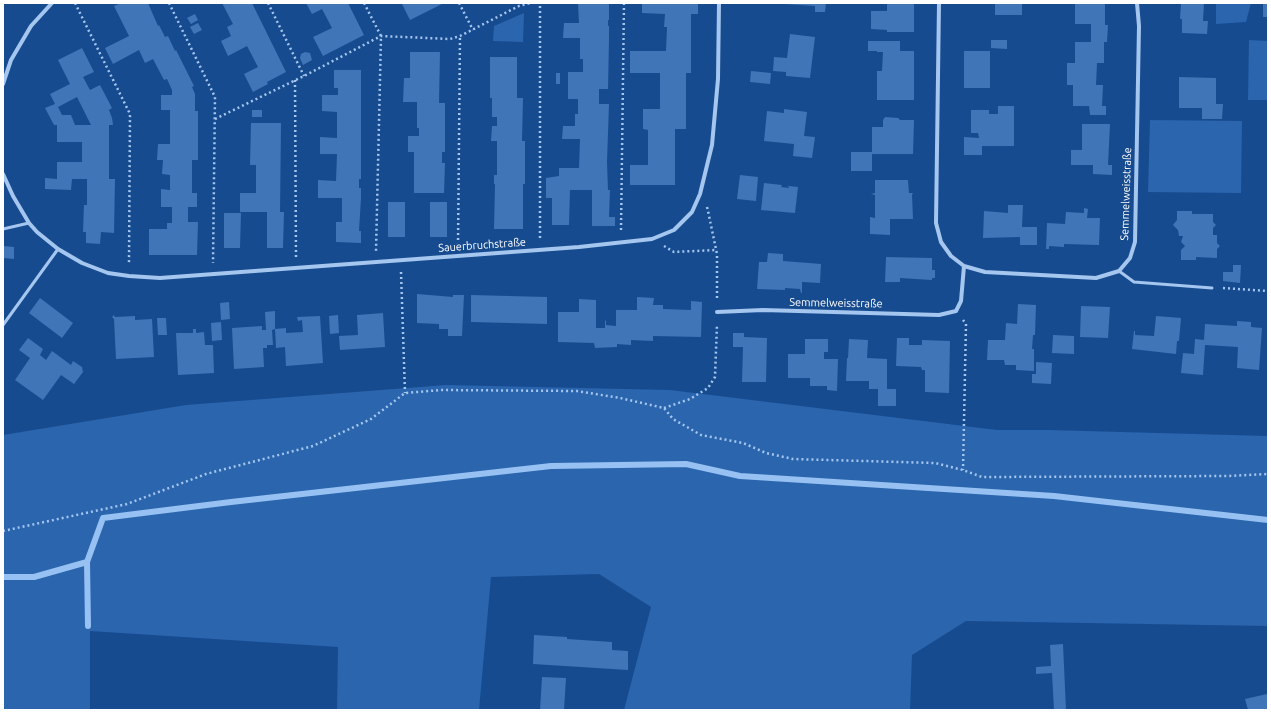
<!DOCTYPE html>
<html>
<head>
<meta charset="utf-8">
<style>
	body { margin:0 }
	#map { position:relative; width:1271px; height:713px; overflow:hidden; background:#174b8f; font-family:Ubuntu,sans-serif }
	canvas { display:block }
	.frame { position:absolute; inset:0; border:4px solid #fff; pointer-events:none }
</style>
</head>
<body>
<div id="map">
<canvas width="1271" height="713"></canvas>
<div class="frame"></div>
</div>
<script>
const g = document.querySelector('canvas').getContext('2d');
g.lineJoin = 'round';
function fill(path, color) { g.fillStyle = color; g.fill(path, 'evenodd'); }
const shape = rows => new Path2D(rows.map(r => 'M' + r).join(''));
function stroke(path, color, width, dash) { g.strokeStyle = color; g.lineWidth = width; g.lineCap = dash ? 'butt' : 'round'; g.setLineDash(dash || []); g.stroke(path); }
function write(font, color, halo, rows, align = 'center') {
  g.font = font + ' Ubuntu,sans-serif'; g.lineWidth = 3.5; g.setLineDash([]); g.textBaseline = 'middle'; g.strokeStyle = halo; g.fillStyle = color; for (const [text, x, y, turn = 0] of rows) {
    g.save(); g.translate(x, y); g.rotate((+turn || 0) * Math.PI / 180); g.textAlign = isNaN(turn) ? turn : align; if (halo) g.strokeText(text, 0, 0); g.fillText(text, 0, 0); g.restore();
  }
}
fill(shape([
	[1216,3,1251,3,1246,22,1216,24],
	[524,13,523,42,493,41,494,26],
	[1249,40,1268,41,1268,100,1248,100],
	[1150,120,1242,121,1241,193,1148,192],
	[446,385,670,390,997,430,1048,430,1268,436,1268,626,966,621,912,655,910,710,624,710,651,607,599,574,491,577,479,710,337,710,338,647,90,631,90,710,3,710,3,435,186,405]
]), '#2a65ae');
stroke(shape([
	[87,562,88,626],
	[3,577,34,577,87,562,103,518,231,502,551,466,686,464,740,476,1054,496,1268,520]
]), '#97c1f2', 6);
fill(shape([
	[121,3,148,3,158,26,159,25,165,37,168,36,175,51,176,50,194,86,192,87,195,94,195,111,198,111,198,160,192,160,192,193,197,193,197,207,188,207,188,222,198,222,197,255,149,255,149,229,167,229,167,223,172,223,172,207,161,207,161,189,170,190,170,175,162,174,163,160,157,160,158,144,170,144,170,110,161,110,161,95,172,95,172,90,167,79,164,80,153,59,145,63,139,50,113,64,105,48,129,36,114,6],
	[222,3,252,3,286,72,267,82,268,84,253,92,244,74,258,67,247,46,228,56,221,41,231,36,227,27,233,24],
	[306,3,348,3,364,35,323,56,313,37,332,28,322,9,312,14],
	[404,3,444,3,410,20,402,4],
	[578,3,609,3,609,20,608,20,608,26,609,26,609,38,608,89,599,89,599,104,609,104,607,162,608,190,610,190,609,217,615,217,615,226,592,226,592,190,570,190,569,225,552,225,552,198,546,198,546,178,559,176,559,168,579,168,580,139,562,139,563,126,575,126,575,114,578,114,578,99,568,99,568,72,583,72,583,59,580,59,580,38,563,38,564,23,579,23],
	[642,3,698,3,698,14,691,14,691,73,686,73,686,129,675,129,675,185,630,185,630,165,648,165,648,130,643,129,643,109,660,109,660,73,630,73,630,51,666,51,667,27,664,27,665,14,642,13],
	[785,3,826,3,825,12,815,12,815,6,785,4],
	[887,3,914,3,914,32,887,32,887,30,871,29,871,11,887,11],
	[995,3,1022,3,1022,15,995,15],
	[1075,3,1105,3,1105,25,1108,25,1107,42,1104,42,1104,63,1097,63,1096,85,1103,85,1102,106,1106,106,1106,115,1090,115,1089,106,1073,106,1073,85,1067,85,1067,63,1075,63,1075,42,1091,42,1091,24,1075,24],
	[1181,3,1204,3,1203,21,1208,21,1207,34,1182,33,1182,19,1180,19],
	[1263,3,1268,3,1268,17,1263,17],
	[195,14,198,20,191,24,187,18],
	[198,23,202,30,194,34,190,27],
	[790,34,815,37,810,78,786,76,786,72,773,71,774,57,787,58],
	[991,40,1007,40,1007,49,991,48],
	[868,41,900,41,900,51,914,51,914,100,877,100,877,71,882,71,883,52,877,52,877,51,868,51],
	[82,48,94,72,83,77,90,90,100,85,112,108,109,110,112,118,113,125,109,125,109,179,115,179,114,233,101,232,100,244,86,243,86,232,83,232,84,205,87,205,87,179,72,179,71,190,45,189,45,178,57,179,57,162,82,162,82,142,57,142,57,125,54,125,45,108,55,104,50,94,70,84,58,60],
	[77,97,91,125,75,125,71,115,62,115,58,107],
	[964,51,990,51,990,88,964,88],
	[305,52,310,53,312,60,303,65,300,58,301,54],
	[410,52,440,52,439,103,445,103,445,152,442,152,442,163,445,163,444,193,414,193,414,152,408,152,408,136,419,136,419,128,417,128,417,102,403,102,404,78,410,78],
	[490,57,517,57,517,98,523,98,522,141,525,141,525,184,523,184,523,229,494,229,495,184,494,184,494,175,497,175,497,141,491,141,492,126,497,126,497,117,492,117,492,98,490,98],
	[334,70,361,70,361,179,359,179,359,188,361,188,361,198,359,231,361,231,361,243,336,242,336,222,342,222,342,198,318,198,318,180,336,181,337,154,320,154,320,137,337,138,337,112,322,111,322,95,338,95,338,88,334,88],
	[751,71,771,73,770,84,750,82],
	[556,73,560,73,560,84,556,84],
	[1179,77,1216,78,1216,104,1223,104,1222,119,1202,119,1202,108,1179,108],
	[998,106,1014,106,1014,146,982,146,982,155,964,155,964,137,979,138,978,133,971,133,971,110,989,110,989,114,998,114],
	[784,109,807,112,804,136,815,137,812,158,793,156,794,144,764,141,767,111,784,113],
	[252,110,262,110,262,117,252,117],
	[885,117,898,118,900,120,914,120,913,154,872,154,872,171,851,171,851,152,872,152,872,127,883,127,883,120],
	[251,123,281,123,280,212,284,212,283,248,267,248,267,212,240,212,240,193,256,193,256,165,250,165],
	[1082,124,1110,124,1108,165,1112,165,1112,175,1093,174,1093,165,1071,165,1071,150,1082,150],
	[740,175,758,177,756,201,737,199],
	[875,180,908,180,909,193,913,193,912,195,913,219,890,219,890,235,870,234,870,217,875,218,875,195,871,194,875,193],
	[764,183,782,185,781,187,789,188,788,186,798,187,795,213,761,210],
	[388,202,405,202,405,237,388,237],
	[430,202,447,202,447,237,430,237],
	[1008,205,1023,205,1022,227,1037,227,1037,245,1020,245,1020,237,983,238,984,211,1008,213],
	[1084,208,1088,209,1087,218,1100,218,1099,245,1064,244,1064,247,1049,246,1049,249,1046,249,1047,223,1065,224,1066,212,1084,213],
	[1177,211,1192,211,1192,214,1213,214,1213,222,1216,225,1213,228,1213,235,1217,235,1217,243,1220,246,1217,249,1217,258,1196,257,1196,260,1181,260,1181,250,1185,246,1181,242,1183,236,1179,236,1178,230,1173,225,1177,220],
	[224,213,241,213,240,248,224,248],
	[3,246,14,247,14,259,3,258],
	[768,253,783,254,783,261,821,264,820,283,802,282,802,293,801,293,800,289,785,288,785,290,757,289,759,262,767,262],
	[886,257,932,258,932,270,935,270,935,278,932,278,932,280,900,278,900,282,885,282],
	[1233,265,1241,265,1240,283,1223,281,1223,272,1233,272],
	[417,294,453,297,453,295,464,295,462,336,448,336,448,329,439,329,439,324,417,323],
	[471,295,547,297,547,324,471,322],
	[637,297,654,298,653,305,663,305,663,309,691,310,691,301,702,302,701,337,653,336,653,341,631,340,631,345,617,344,617,347,595,348,594,343,558,342,558,312,579,312,579,299,596,300,596,328,605,328,605,320,606,321,606,325,616,326,616,310,637,310],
	[40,298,73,323,62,338,29,313],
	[229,302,230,319,221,320,220,303],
	[1018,304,1036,305,1035,335,1033,335,1032,349,1034,349,1034,371,1016,370,1016,365,1005,365,1004,360,987,360,988,340,1005,340,1006,323,1017,324],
	[1081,306,1110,307,1108,338,1080,337],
	[275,311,275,329,286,328,286,333,303,332,302,320,298,321,297,317,320,316,323,363,286,366,285,347,276,348,275,329,272,330,273,345,267,345,267,348,263,348,264,367,234,369,232,328,262,326,262,330,266,330,265,312],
	[383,313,385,347,340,350,339,336,358,335,357,315],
	[114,315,115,317,135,316,135,320,152,319,154,357,116,359,114,319,112,317],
	[338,315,339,333,330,334,329,316],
	[1156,316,1181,318,1179,341,1177,341,1176,354,1132,349,1134,331,1135,331,1135,335,1154,336],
	[157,318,166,318,167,335,158,335],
	[1237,321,1251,322,1251,327,1262,328,1259,370,1237,368,1238,347,1205,345,1203,375,1181,373,1183,353,1194,354,1195,339,1204,340,1205,324,1237,326],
	[221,322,222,340,212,341,211,323],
	[193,329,196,329,196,333,204,332,205,345,213,345,214,373,178,375,176,333,193,333],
	[733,333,744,333,744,337,767,338,766,382,742,382,743,347,733,347],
	[1053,335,1074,336,1074,354,1052,353],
	[28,338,43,349,40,355,46,360,52,351,71,365,73,361,82,367,83,372,74,384,61,375,43,400,15,380,30,358,19,350],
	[897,338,909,338,909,345,922,345,922,340,950,341,949,393,925,392,925,370,922,370,921,367,896,366],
	[805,339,828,339,828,352,824,352,824,359,838,359,837,391,827,390,827,386,810,386,810,378,788,378,788,354,805,354],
	[849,339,868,340,867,358,887,359,887,389,896,389,896,406,878,406,878,389,869,389,869,381,846,381,847,358,848,358],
	[1036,362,1052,363,1051,384,1032,383,1032,374,1036,374],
	[534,635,567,637,567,639,612,642,612,650,628,651,628,670,533,664],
	[1063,644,1066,710,1054,710,1052,673,1036,674,1036,667,1051,666,1050,645],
	[542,677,566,678,564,710,540,710],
	[1267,694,1268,710,1248,710,1245,699]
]), '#4075b8');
stroke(shape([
	[75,3,130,114,129,264],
	[169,3,215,97,213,263],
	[268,3,304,76],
	[364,3,381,36,376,251],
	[459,3,473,30],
	[295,80,296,257],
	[215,119,304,76,381,36,450,39,460,36,519,6,531,3],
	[707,207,708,211,717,254,717,301],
	[621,230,624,3],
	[540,238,540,3],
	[458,245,460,36],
	[664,246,674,252,716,250],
	[401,272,405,393],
	[1223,288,1268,291],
	[963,320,966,324,963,470],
	[664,408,690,399,708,388,715,377,717,324],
	[3,531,127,504,206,474,313,446,371,419,405,393,441,390,577,391,620,398,664,408,673,419,701,435,743,443,766,453,793,459,935,463,963,470,982,477,1228,476,1268,474]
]), '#a5c6ef', 2.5, [2, 3]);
stroke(shape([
	[3,229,29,223],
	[1119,271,1134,282,1212,288],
	[3,325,58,249]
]), '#a5c6ef', 3);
stroke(shape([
	[939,3,936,223,941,242,951,256,964,266,985,272,1096,278,1119,271,1130,258,1135,242,1139,26,1137,3],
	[3,84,11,60,31,26,52,3],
	[3,174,13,196,29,223,37,232,58,249,82,263,108,273,129,276,160,278,579,247,652,239,674,230,692,212,700,194,712,145,718,79,719,3],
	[717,312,763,310,939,315,956,311,961,301,964,266]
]), '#a5c6ef', 4);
write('11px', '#fff', '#174b8f', [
	["Semmelweisstraße",1126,194,-88],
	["Sauerbruchstraße",482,245,-4],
	["Semmelweisstraße",836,303,1]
]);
</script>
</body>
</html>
